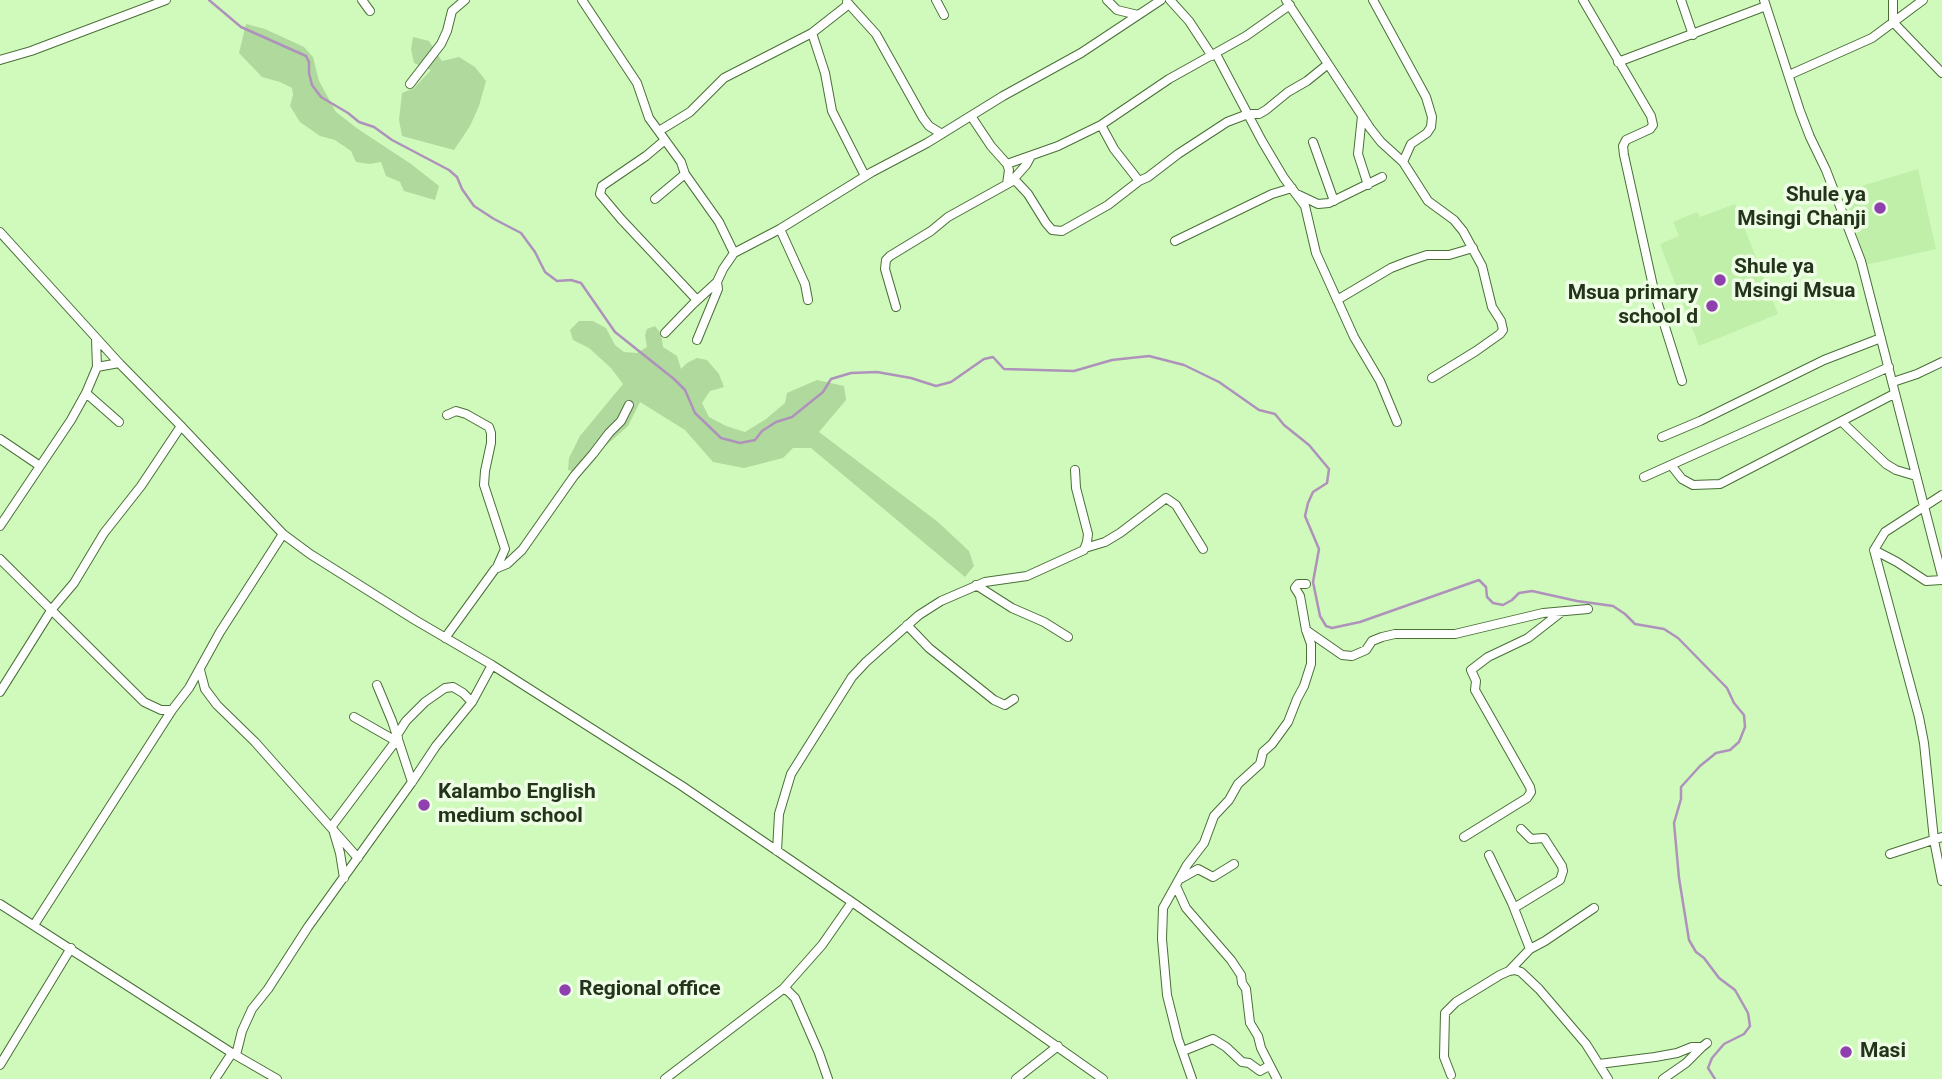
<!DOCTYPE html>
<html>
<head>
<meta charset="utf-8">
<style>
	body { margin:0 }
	canvas { display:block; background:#cffabb }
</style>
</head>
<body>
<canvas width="1942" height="1079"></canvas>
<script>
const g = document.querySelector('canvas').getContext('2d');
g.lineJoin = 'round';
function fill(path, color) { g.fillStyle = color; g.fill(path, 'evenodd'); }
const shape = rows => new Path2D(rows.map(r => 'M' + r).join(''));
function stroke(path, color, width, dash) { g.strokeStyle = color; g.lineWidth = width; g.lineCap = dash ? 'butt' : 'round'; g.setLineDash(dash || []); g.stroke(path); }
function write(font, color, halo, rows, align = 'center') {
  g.font = font + ' Roboto,sans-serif'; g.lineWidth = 7; g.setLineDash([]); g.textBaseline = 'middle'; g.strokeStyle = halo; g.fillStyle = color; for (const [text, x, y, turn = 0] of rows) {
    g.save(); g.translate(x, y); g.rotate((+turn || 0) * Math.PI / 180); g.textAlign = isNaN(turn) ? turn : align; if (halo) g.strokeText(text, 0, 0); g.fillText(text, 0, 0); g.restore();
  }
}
fill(shape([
	[1918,169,1936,249,1865,265,1845,191],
	[1735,204,1778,314,1699,346,1660,244,1679,236,1673,222,1697,212,1700,217]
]), '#c0efaa');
fill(shape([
	[246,24,265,29,304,47,313,57,319,81,336,112,358,129,411,164,439,186,435,200,404,191,400,182,386,176,381,162,370,164,356,162,351,151,335,140,320,136,300,122,290,106,293,95,292,88,280,82,262,77,239,53],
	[413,37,429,41,442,61,459,57,475,67,486,81,479,106,470,126,454,150,402,136,399,120,402,93,414,88,431,70,414,63,411,49],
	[579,321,593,321,606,328,615,345,624,352,637,353,647,347,645,335,647,329,655,326,661,334,663,347,677,356,681,369,687,363,697,358,707,360,719,374,724,387,710,391,702,403,709,417,726,426,745,432,766,419,785,403,787,393,817,380,844,386,846,400,819,432,938,522,969,551,974,566,965,577,811,448,793,448,783,458,744,468,713,462,685,430,640,402,628,426,576,472,568,470,569,458,580,436,623,384,611,368,589,348,573,340,570,330]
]), '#b0d99d');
stroke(shape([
	[209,0,241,27,306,56,309,62,309,73,312,85,321,97,348,113,359,122,374,127,392,140,449,170,457,177,462,189,474,206,494,219,521,233,535,252,545,272,557,281,571,280,581,283,615,332,674,379,685,390,695,413,721,438,740,443,755,440,762,431,776,422,792,417,823,392,831,379,851,373,877,372,911,378,936,386,951,382,984,359,993,357,1004,369,1074,371,1112,360,1149,356,1184,365,1219,382,1259,410,1275,414,1284,425,1309,445,1329,469,1327,483,1313,492,1308,503,1305,516,1319,549,1313,582,1320,616,1326,626,1332,628,1360,622,1479,580,1486,587,1487,597,1493,603,1503,605,1512,600,1519,593,1532,591,1577,601,1613,606,1625,614,1635,624,1664,629,1678,638,1727,688,1734,703,1744,715,1745,727,1739,742,1730,750,1716,753,1700,766,1681,787,1681,799,1674,823,1679,878,1689,940,1696,952,1704,958,1719,978,1735,990,1748,1013,1750,1026,1744,1034,1724,1044,1712,1058,1708,1068,1715,1079]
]), '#af92bb', 2.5);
const minor = shape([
	[362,0,370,11],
	[582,0,637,83,649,118,681,162,685,174,719,222,734,253,780,229,872,172,927,143,1003,96,1081,53,1161,0],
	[936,0,944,15],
	[1107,0,1117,10,1138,15],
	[1170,0,1189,21,1212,56],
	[1286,0,1370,128,1381,142,1403,162,1428,201,1454,220,1463,231,1482,266,1492,307,1501,321,1503,330,1500,334,1476,351,1432,378],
	[1373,0,1426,97,1432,117,1431,127,1427,133,1411,144,1403,162],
	[1583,0,1651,116,1653,125,1650,129,1626,140,1623,146,1624,155,1655,295,1682,381],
	[1681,0,1693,35],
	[1764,0,1800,111,1810,137,1826,170,1861,261,1942,576],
	[1893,0,1893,22,1942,73],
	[847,2,876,34,923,118,929,126,942,134],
	[812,33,825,73,832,111,865,176],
	[1216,54,1262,141,1284,178,1305,206,1316,253,1354,337,1380,381,1397,422],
	[0,60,31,51,166,0],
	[1618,62,1766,6],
	[1789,75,1872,38,1923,0],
	[410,84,441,44,447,31,452,11,465,0],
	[971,116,991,146,1007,164,1009,170,1007,184],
	[1362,116,1358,154,1368,185],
	[1101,125,1114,149,1139,181],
	[659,131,690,112,724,78,812,33,849,4],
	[665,140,646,156,602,186,600,194,621,219,697,300],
	[1313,142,1334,201],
	[1007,164,1058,146,1101,125,1169,79,1246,36,1290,5],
	[1014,179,1028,194,1046,223,1052,230,1062,231,1108,205,1139,181,1148,177,1178,154,1227,122,1248,114,1259,114,1266,110,1288,92,1307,81,1328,64],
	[1299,195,1318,204,1329,203,1382,177],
	[655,199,685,174],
	[780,229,805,284,808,300],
	[0,232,119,363,181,426,283,534,310,554,415,620,492,665,682,786,852,902,1103,1079],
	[1175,241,1272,194,1292,188],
	[1337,300,1391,268,1409,261,1427,255,1449,255,1473,248],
	[896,307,885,269,886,260,890,256,931,231,948,217,1011,182,1026,165,1031,156],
	[665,333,693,304,717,282,723,269,734,253],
	[697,340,718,289,717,282],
	[97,367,119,363],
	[1893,382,1917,374,1942,362],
	[86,393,119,422],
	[447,415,456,411,466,414,489,427,491,433,491,443,485,471,484,485,505,549,497,567],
	[1842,422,1886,464,1896,470,1916,476],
	[1662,437,1700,421,1824,360,1881,338],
	[0,439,40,466],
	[1671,465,1682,479,1693,485,1720,484,1894,394],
	[1644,477,1889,367],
	[1942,495,1885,532,1874,550,1919,717,1924,743,1934,840,1942,881],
	[0,526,71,420,86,393,97,367,96,339],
	[1085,548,1105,542,1120,533,1166,498,1176,505,1203,549],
	[1874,550,1897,562,1926,581,1942,580],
	[0,559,144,702,161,710,172,710],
	[976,585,1012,608,1044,622,1068,637],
	[907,625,929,648,994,700,1005,705,1014,699],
	[1306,630,1342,655,1352,656,1366,650,1372,641,1382,637,1395,634,1455,634,1543,613,1588,609],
	[445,638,495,569,507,564,522,550,574,476,593,454,609,433,621,421,629,405],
	[200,670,205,689,217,705,255,742,358,858],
	[377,685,392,721,412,782],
	[0,692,52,609,74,583,104,533,141,486,181,426],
	[354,717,396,741],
	[397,735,406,721,425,702,445,688,453,687,463,693,472,702],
	[1464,837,1527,798,1531,792,1530,787,1475,690,1476,681,1471,670,1488,657,1528,638,1560,613],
	[777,851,779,814,791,774,852,677,866,662,919,615,941,601,985,582,1027,576,1084,550,1087,542,1088,534,1076,488,1075,470],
	[1890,854,1942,837],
	[1489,855,1512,903,1530,949],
	[344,878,340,853,332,826,398,738],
	[1182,878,1198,869,1213,877,1234,864],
	[1176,886,1186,908,1231,960,1241,975,1242,983,1246,989,1250,1023,1258,1036,1261,1048,1277,1079],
	[0,904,232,1053,277,1079],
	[1514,908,1560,880,1563,871,1562,866,1544,838,1531,839,1521,829],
	[34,925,172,710,189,688,220,632,283,534],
	[1509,971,1530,949,1545,941,1594,908],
	[783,989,788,991,795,998,819,1053,828,1079],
	[1183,1051,1213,1039,1226,1047,1242,1062,1249,1063,1260,1071,1267,1067,1271,1068],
	[236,1055,242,1031,252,1009,268,989,308,927,412,782,436,746,472,702,492,665],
	[1599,1064,1655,1057,1677,1053,1692,1047,1702,1047,1707,1043],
	[0,1065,71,948],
	[1451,1075,1444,1057,1445,1013,1456,1002,1500,975,1509,971,1515,970,1521,972,1539,989,1586,1044,1608,1079],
	[215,1079,232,1053],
	[665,1079,783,989,822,945,852,902],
	[1016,1079,1058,1046],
	[1192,1079,1178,1039,1167,995,1162,939,1163,908,1187,865,1204,843,1214,816,1229,800,1238,784,1260,764,1263,752,1272,744,1288,722,1297,699,1304,686,1311,664,1311,644,1306,630,1300,596,1295,588,1298,584,1306,584],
	[1663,1079,1686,1063,1702,1047]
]);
stroke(minor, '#4a6f37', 10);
stroke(minor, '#fff', 8);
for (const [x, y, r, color] of [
	[1880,208,7,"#903fae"],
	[1720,280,7,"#903fae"],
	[1712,306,7,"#903fae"],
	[424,805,7,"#903fae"],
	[565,990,7,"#903fae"],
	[1846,1052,7,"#903fae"]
]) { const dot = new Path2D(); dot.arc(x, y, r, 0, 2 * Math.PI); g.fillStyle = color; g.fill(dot); stroke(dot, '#edfee5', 2.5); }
write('bold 21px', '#24341c', '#edfee5', [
	["Shule ya",1866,196,"right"],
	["Msingi Chanji",1866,220,"right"],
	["Shule ya",1734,268],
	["Msingi Msua",1734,292],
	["Msua primary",1698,294,"right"],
	["school d",1698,318,"right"],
	["Kalambo English",438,793],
	["medium school",438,817],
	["Regional office",579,990],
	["Masi",1860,1052]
], 'left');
</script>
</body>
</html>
